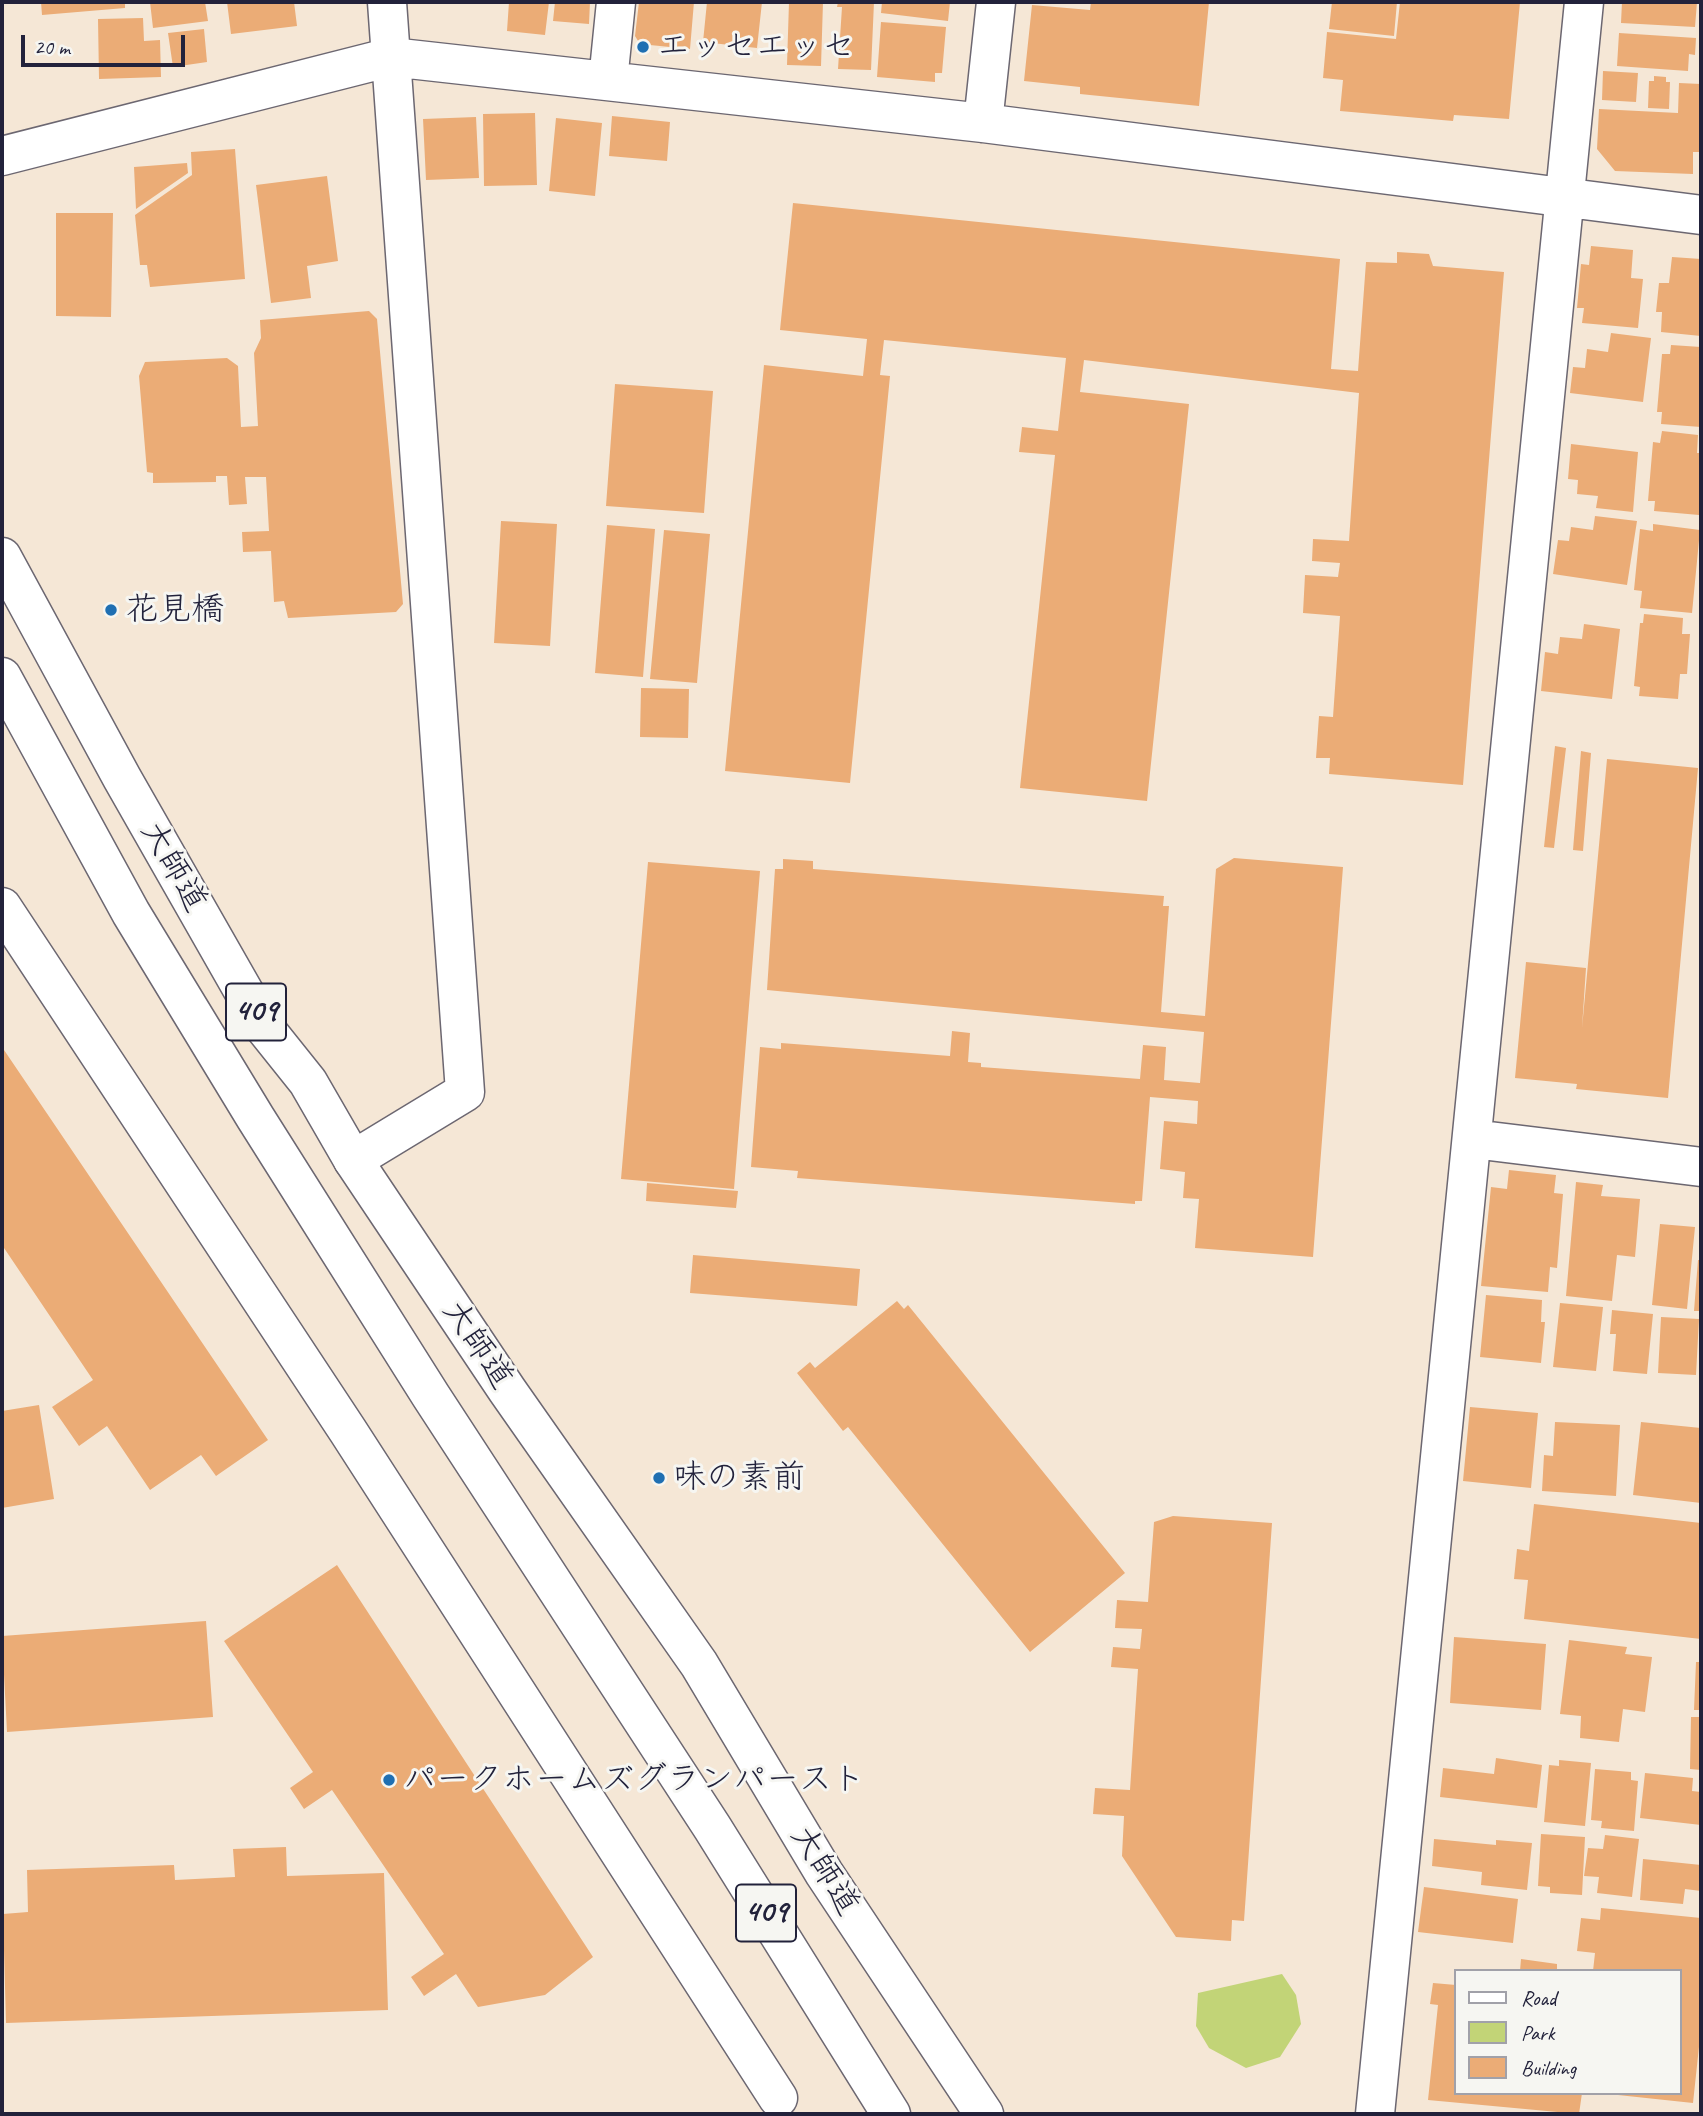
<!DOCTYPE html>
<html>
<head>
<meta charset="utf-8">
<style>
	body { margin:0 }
	#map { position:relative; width:1703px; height:2116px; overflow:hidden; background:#f5e7d6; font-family:Caveat,sans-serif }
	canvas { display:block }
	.frame { position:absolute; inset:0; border:4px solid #22223b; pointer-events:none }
	.legend { position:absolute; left:1454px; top:1969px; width:228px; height:126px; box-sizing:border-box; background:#f6f6f2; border:2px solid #a1a1a9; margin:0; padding:9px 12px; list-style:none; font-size:21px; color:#22223b }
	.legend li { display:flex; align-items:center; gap:14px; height:35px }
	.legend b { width:35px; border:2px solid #a1a1a9 }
	.scale { position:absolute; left:21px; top:35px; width:164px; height:32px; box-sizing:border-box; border:4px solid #22223b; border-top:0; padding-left:9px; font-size:21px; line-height:24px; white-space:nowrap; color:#22223b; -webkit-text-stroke:5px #f6f6f2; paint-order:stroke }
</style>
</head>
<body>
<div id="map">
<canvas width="1703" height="2116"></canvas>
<div class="frame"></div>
<ul class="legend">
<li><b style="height:9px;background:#fff"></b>Road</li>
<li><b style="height:19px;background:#c2d477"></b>Park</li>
<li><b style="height:19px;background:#ebac76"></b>Building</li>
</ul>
<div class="scale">20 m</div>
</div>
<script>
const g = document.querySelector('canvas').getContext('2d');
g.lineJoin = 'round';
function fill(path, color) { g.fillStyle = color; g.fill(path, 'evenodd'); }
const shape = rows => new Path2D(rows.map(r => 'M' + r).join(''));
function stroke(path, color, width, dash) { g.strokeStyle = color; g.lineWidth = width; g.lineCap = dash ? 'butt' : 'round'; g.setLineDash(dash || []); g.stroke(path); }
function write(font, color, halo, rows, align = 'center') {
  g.font = font + ' Caveat,"Klee One",sans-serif'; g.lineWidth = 6; g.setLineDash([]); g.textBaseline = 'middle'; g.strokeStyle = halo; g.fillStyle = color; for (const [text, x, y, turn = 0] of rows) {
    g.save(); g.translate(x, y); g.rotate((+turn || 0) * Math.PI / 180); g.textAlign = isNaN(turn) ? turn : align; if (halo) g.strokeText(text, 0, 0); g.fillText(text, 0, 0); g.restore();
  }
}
fill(shape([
	[1282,1974,1296,1995,1301,2024,1280,2057,1246,2068,1209,2048,1196,2026,1198,1993]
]), '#c2d477');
fill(shape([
	[41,2,125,2,125,8,42,15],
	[150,2,205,2,208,21,153,28],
	[227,2,294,2,297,26,231,34],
	[509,2,549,2,545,35,507,31],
	[555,2,590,2,589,24,553,21],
	[639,2,694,2,690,49,640,44,635,36],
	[707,2,762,2,757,48,703,42],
	[789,2,823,2,821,66,787,65],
	[838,2,874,2,871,70,838,69,842,7,837,7],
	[882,2,950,2,948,21,881,13],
	[1091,2,1209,2,1199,106,1080,94,1080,87,1024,81,1032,5,1090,10],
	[1332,2,1397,2,1394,36,1329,29],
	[1400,2,1520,2,1509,119,1454,115,1453,121,1340,111,1343,80,1323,78,1327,32,1396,39],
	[1622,2,1697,2,1695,27,1621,23],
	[143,18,144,41,160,40,161,77,99,79,98,19],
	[881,22,946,27,942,73,935,73,935,82,877,77],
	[204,29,207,62,173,67,168,33],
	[1619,33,1696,38,1695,55,1689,54,1688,71,1617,66],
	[1603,71,1638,73,1636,102,1602,100],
	[1654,76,1666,77,1666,82,1670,82,1669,109,1648,108,1649,81,1654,81],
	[1679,83,1701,84,1701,152,1693,152,1693,174,1615,171,1597,149,1599,109,1678,113],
	[535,113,537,185,484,186,483,114],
	[612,116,670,122,667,161,609,156],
	[476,117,479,178,426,180,423,119],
	[556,118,602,123,595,196,549,191],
	[235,149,245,279,150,287,147,265,140,265,135,215,192,175,191,152],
	[187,163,188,173,136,209,134,167],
	[327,176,338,261,307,266,311,298,271,303,256,185],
	[793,203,1340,259,1331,369,1358,371,1366,262,1397,263,1397,252,1429,254,1433,266,1504,272,1463,785,1329,774,1330,758,1316,758,1319,716,1333,717,1340,616,1303,613,1305,575,1338,577,1340,563,1312,561,1313,539,1349,541,1359,393,1084,360,1080,392,1189,404,1147,801,1020,788,1055,455,1019,452,1022,427,1058,431,1066,358,884,340,880,375,890,376,850,783,725,771,764,365,863,376,867,339,780,330],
	[56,213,113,213,111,317,56,316],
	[1591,246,1633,250,1631,278,1643,279,1638,328,1582,323,1584,308,1577,308,1581,264,1589,265],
	[1672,257,1701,259,1701,336,1661,332,1662,312,1656,312,1659,283,1669,283],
	[369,311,377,319,403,604,396,612,288,618,284,601,274,602,271,551,243,552,242,532,269,531,266,477,245,477,247,504,229,505,227,476,216,476,216,482,153,483,153,473,147,472,139,376,145,362,227,358,238,366,241,427,258,426,254,353,261,338,260,320],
	[1611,333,1651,338,1643,402,1570,393,1573,367,1585,368,1587,349,1608,352],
	[1671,345,1701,347,1701,427,1661,424,1662,412,1657,412,1662,354,1670,354],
	[615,384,713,391,704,513,606,506],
	[1662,431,1698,435,1697,453,1701,453,1699,515,1654,511,1655,501,1648,501,1653,442,1660,443],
	[1571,444,1638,452,1633,512,1596,508,1598,496,1577,494,1578,480,1568,479],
	[1595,516,1637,521,1627,585,1553,574,1558,540,1569,541,1571,527,1593,530],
	[501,521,557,524,550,646,494,643],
	[1653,524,1700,530,1692,613,1640,608,1642,591,1634,590,1640,529,1653,531],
	[607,525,655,529,643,677,595,673],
	[664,530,710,534,697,683,650,679],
	[1644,614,1683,618,1682,634,1690,634,1687,674,1680,674,1678,699,1639,696,1640,687,1634,686,1640,623,1643,623],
	[1584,624,1620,629,1612,699,1541,691,1545,652,1558,654,1560,637,1582,639],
	[641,688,689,689,688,738,640,737],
	[1555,746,1566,748,1554,848,1544,847],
	[1581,751,1591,753,1583,851,1573,850],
	[1607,759,1698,768,1668,1098,1576,1089,1577,1084,1515,1078,1526,962,1586,968,1582,1028],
	[1234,858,1343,867,1313,1257,1195,1248,1199,1199,1183,1198,1185,1172,1160,1169,1164,1121,1197,1124,1198,1101,1150,1097,1142,1201,1135,1201,1135,1204,797,1178,798,1171,751,1167,760,1047,781,1049,781,1043,950,1056,952,1031,970,1033,968,1062,981,1063,981,1067,1140,1079,1143,1045,1166,1047,1164,1080,1200,1083,1204,1032,767,990,775,869,783,869,783,859,813,861,813,869,1164,896,1163,906,1169,906,1161,1012,1205,1016,1216,869],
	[648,862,760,871,734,1189,621,1179],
	[2,1047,268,1440,216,1476,201,1455,150,1490,107,1426,79,1446,52,1407,93,1380,2,1245],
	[1509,1170,1556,1175,1554,1193,1563,1194,1557,1268,1550,1267,1548,1292,1481,1286,1491,1187,1507,1189],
	[1576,1182,1603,1185,1601,1196,1640,1199,1635,1257,1617,1255,1612,1301,1566,1296],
	[647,1183,738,1191,736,1208,646,1201],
	[1660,1224,1695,1227,1687,1309,1652,1305],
	[693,1255,860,1269,857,1306,690,1293],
	[1698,1260,1701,1260,1701,1311,1694,1311],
	[1486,1295,1542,1300,1541,1322,1545,1322,1541,1363,1480,1357],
	[897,1301,904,1309,908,1305,1125,1573,1030,1652,848,1427,843,1431,797,1373,810,1362,815,1368],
	[1560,1303,1603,1307,1596,1371,1553,1367],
	[1612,1310,1653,1314,1647,1374,1613,1371,1616,1334,1610,1334],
	[1661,1317,1699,1319,1696,1375,1658,1373],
	[39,1405,54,1499,2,1508,2,1411],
	[1470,1407,1538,1413,1531,1488,1463,1481],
	[1555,1422,1620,1425,1616,1496,1542,1491,1544,1455,1553,1456],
	[1641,1422,1701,1428,1701,1503,1633,1495],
	[1534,1504,1701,1523,1701,1639,1524,1619,1528,1580,1514,1579,1517,1549,1529,1551],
	[1173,1516,1272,1523,1244,1921,1232,1920,1231,1941,1176,1937,1122,1856,1124,1816,1093,1814,1095,1788,1130,1790,1138,1669,1111,1667,1113,1647,1140,1649,1142,1629,1115,1628,1117,1600,1148,1602,1154,1522],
	[337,1565,593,1957,545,1995,478,2007,456,1974,424,1996,411,1977,444,1954,332,1790,304,1809,290,1788,313,1772,224,1641],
	[206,1621,213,1717,7,1732,2,1636],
	[1454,1637,1546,1644,1541,1710,1450,1703],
	[1569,1640,1627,1647,1625,1654,1652,1657,1645,1712,1623,1709,1619,1742,1580,1738,1581,1716,1560,1714],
	[1696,1662,1701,1662,1701,1710,1694,1710],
	[1691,1717,1701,1717,1701,1770,1690,1769],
	[1496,1758,1542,1765,1537,1808,1440,1797,1443,1768,1494,1774],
	[1559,1760,1591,1763,1585,1826,1544,1822,1549,1765,1559,1766],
	[1595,1769,1631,1772,1631,1780,1638,1781,1634,1831,1601,1828,1602,1821,1591,1820],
	[1645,1773,1693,1778,1692,1791,1701,1792,1701,1825,1640,1818],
	[1541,1834,1585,1837,1582,1895,1550,1893,1550,1887,1538,1886],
	[1605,1835,1639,1839,1632,1897,1597,1893,1599,1877,1584,1876,1588,1848,1603,1849],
	[1434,1839,1496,1845,1496,1840,1532,1843,1527,1890,1481,1885,1482,1872,1432,1866],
	[286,1847,287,1876,384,1873,388,2010,6,2023,3,1914,28,1912,27,1870,174,1865,175,1880,235,1877,233,1849],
	[1643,1859,1701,1865,1701,1891,1685,1889,1683,1904,1640,1900],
	[1424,1887,1518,1899,1513,1943,1418,1932],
	[1601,1908,1701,1918,1701,2028,1693,2103,1618,2095,1680,2093,1680,1971,1593,1971,1595,1953,1577,1951,1581,1918,1600,1920],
	[1521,1959,1557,1964,1557,1971,1520,1971],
	[1433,1983,1456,1985,1456,2093,1582,2093,1579,2114,1428,2100,1438,2005,1430,2004]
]), '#ebac76');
const pedestrian = shape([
	[2,907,348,1431,778,2098]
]);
const minor = shape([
	[608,81,616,2],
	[983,123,996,2],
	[2,156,391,57,983,123,1701,215],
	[1473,1139,1701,1167],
	[353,1160,465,1092,387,2],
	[1375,2114,1584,2]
]);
const trunk = shape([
	[2,557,122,778,264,1027,308,1082,353,1160,507,1390,699,1664,824,1873,984,2114],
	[2,677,131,913,255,1117,431,1396,712,1827,891,2114]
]);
stroke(pedestrian, '#6c6771', 41);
stroke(minor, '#6c6771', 41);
stroke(trunk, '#6c6771', 41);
stroke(pedestrian, '#fff', 38);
stroke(minor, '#fff', 38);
stroke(trunk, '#fff', 38);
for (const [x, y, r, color] of [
	[643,47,7,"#1f6fb2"],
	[111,610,7,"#1f6fb2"],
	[659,1478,7,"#1f6fb2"],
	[389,1780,7,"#1f6fb2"]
]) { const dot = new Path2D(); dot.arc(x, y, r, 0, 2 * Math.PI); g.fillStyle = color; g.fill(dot); stroke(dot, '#f6f6f2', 2.5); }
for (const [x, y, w] of [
	[256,1012,60],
	[766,1913,60]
]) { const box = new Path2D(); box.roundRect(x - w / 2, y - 28.5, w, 57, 5); g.fillStyle = '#f6f6f2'; g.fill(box); stroke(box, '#22223b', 2); }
write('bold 32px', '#22223b', null, [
	["409",256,1012],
	["409",766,1913]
]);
write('33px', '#22223b', '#f6f6f2', [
	["エッセエッセ",657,47],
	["花見橋",125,610],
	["味の素前",673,1478],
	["パークホームズグランパースト",403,1780]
], 'left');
write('33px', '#22223b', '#f6f6f2', [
	["大師道",173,867,60],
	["大師道",477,1345,56],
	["大師道",824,1871,58]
]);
</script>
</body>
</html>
